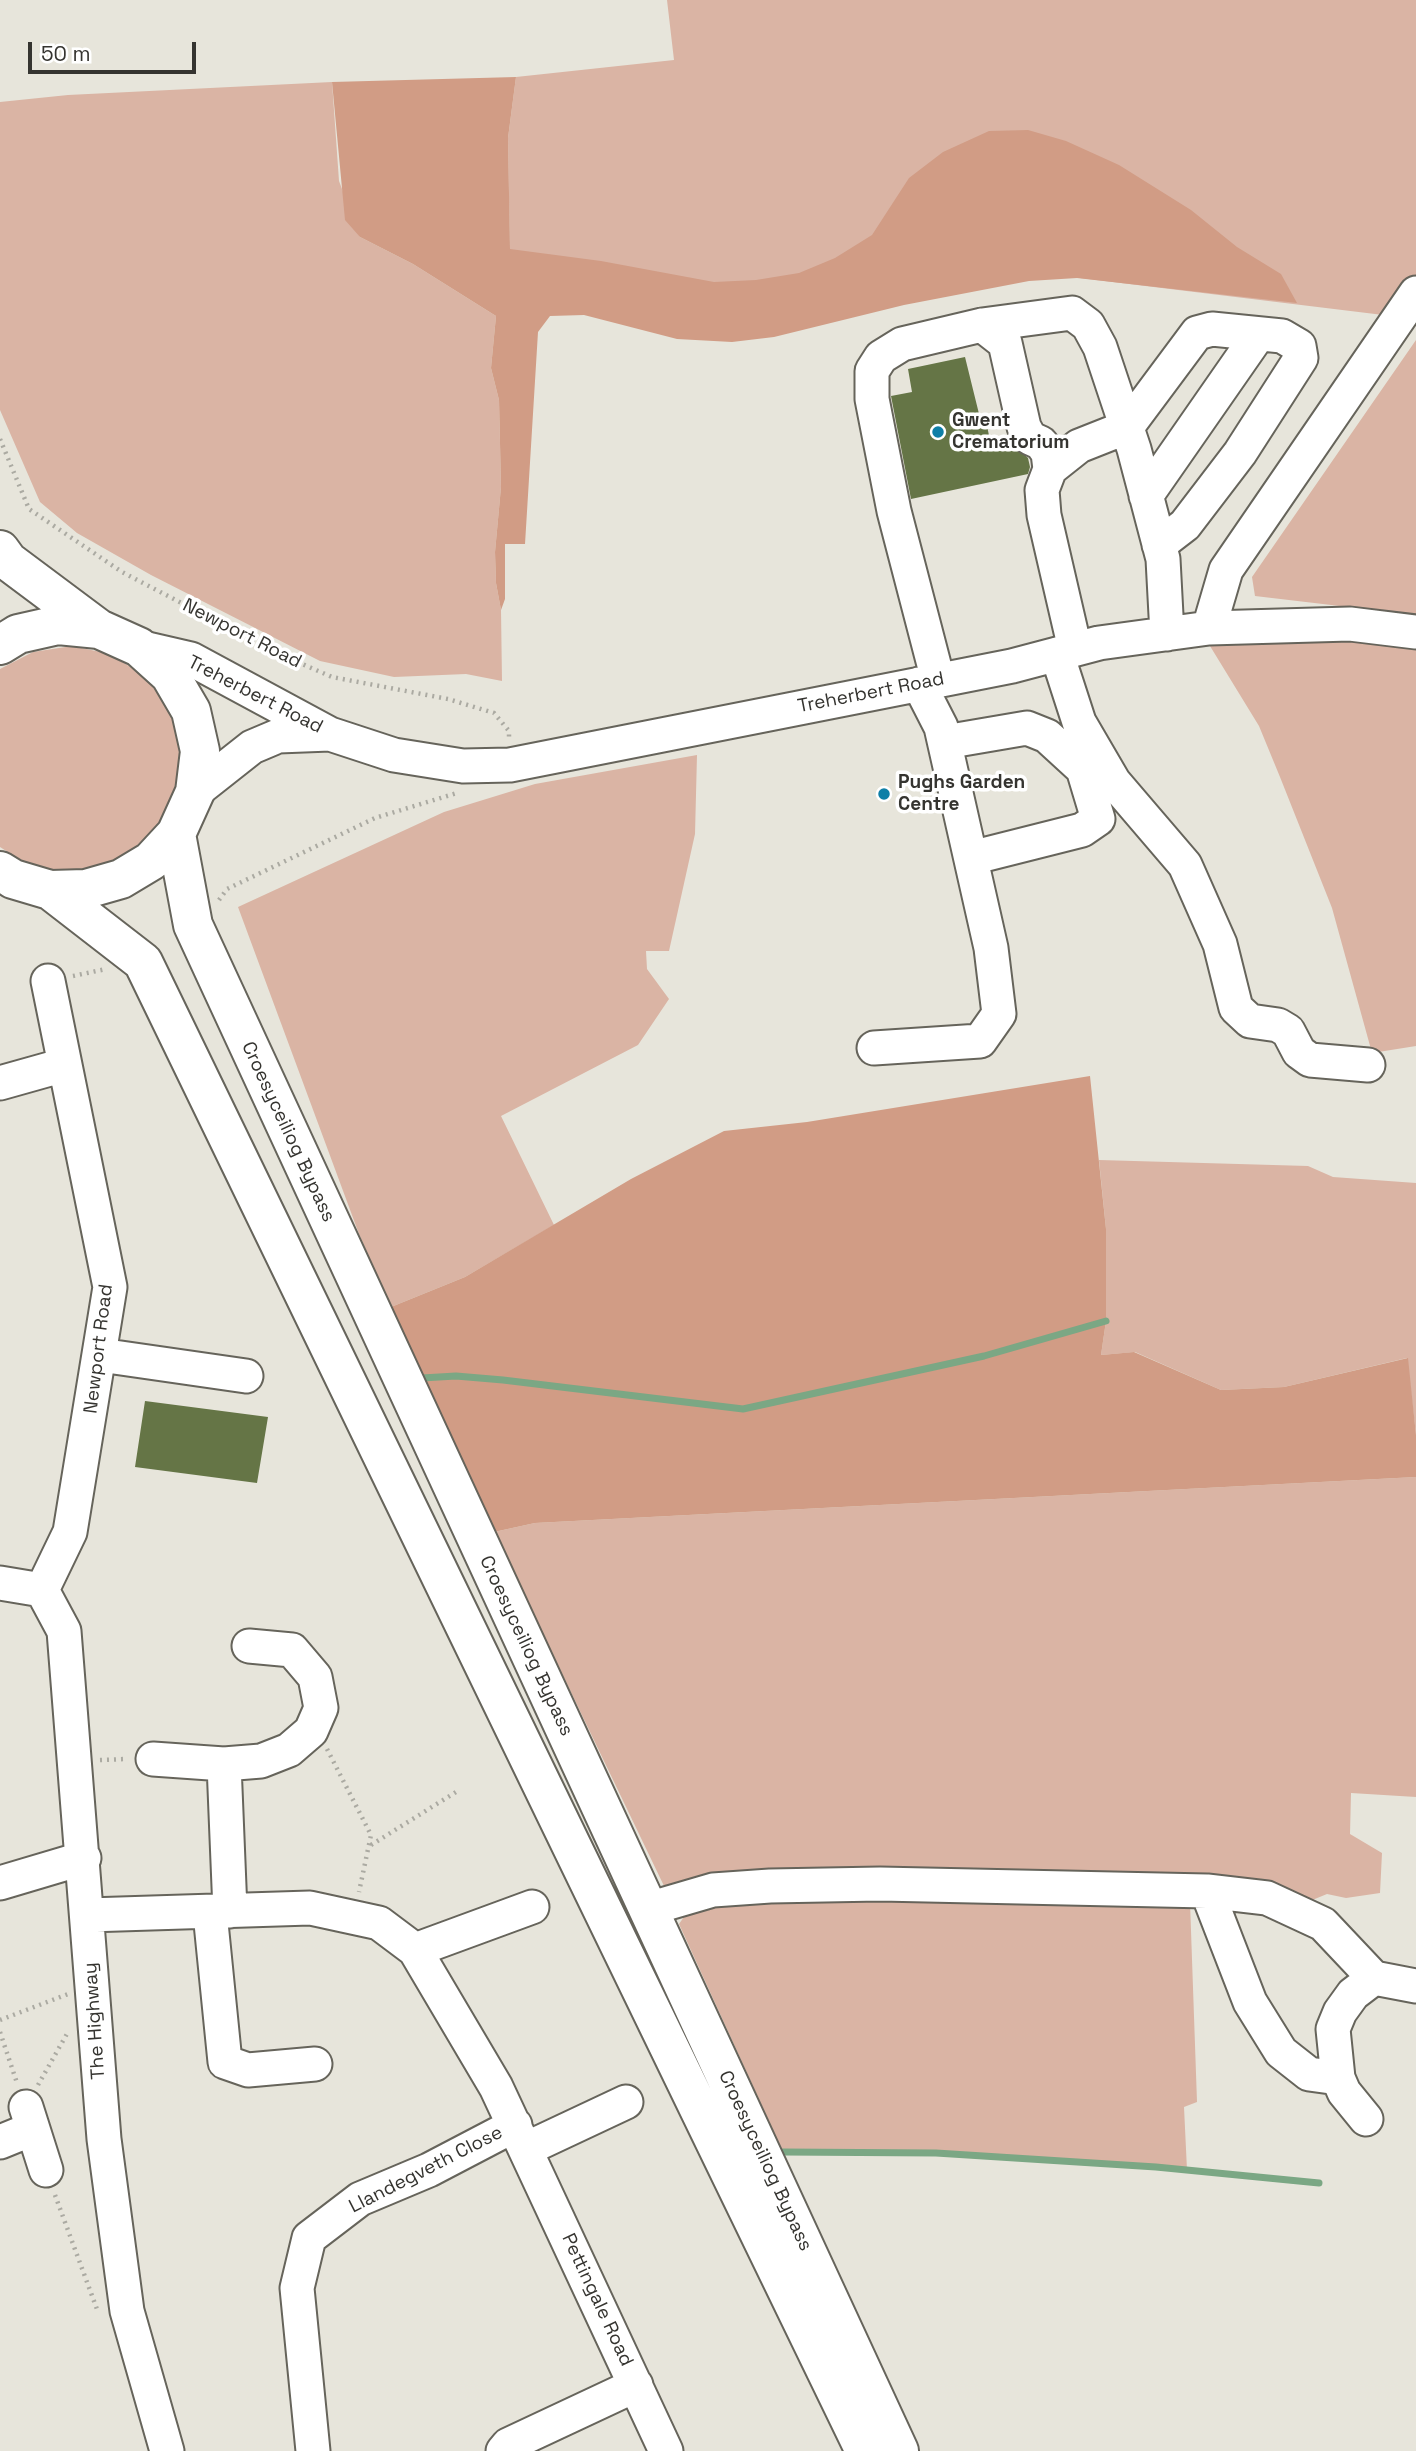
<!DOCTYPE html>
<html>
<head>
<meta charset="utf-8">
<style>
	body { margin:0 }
	#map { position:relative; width:1416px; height:2451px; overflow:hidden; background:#e7e5db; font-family:"Space Grotesk",sans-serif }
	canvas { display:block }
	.scale { position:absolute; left:28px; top:42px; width:168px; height:32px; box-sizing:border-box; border:4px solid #353430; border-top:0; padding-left:9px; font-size:21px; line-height:24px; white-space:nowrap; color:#353430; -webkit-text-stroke:5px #fff; paint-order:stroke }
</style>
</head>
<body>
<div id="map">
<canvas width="1416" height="2451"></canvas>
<div class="scale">50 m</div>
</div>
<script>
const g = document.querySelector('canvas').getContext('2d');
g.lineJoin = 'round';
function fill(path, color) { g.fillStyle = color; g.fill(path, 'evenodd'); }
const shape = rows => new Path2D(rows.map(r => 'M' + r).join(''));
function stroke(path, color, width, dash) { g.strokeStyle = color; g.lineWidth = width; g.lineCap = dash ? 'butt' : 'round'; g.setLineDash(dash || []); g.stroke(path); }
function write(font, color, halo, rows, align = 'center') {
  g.font = font + ' "Space Grotesk",sans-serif'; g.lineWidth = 7; g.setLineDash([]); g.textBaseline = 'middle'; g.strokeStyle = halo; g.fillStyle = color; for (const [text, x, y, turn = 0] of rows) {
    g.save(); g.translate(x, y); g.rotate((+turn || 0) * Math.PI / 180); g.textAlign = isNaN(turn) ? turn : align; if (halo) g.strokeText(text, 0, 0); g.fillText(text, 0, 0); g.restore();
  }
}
fill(shape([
	[667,0,1416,0,1416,319,1047,274,730,298,510,261,508,138,516,77,674,60],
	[332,82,339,181,360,237,413,264,496,316,491,368,499,400,501,487,495,552,496,583,501,610,502,681,466,674,394,677,320,661,151,575,77,533,40,502,0,410,0,102,68,95],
	[1416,340,1416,615,1255,596,1252,577],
	[1357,638,1416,646,1416,1046,1372,1053,1332,908,1280,777,1259,726,1210,646],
	[72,646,110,654,143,675,165,702,178,735,180,770,171,805,151,834,124,856,91,869,56,871,22,861,0,847,0,669,33,652],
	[697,755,695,834,669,951,646,951,647,969,669,999,638,1045,501,1116,554,1225,465,1277,391,1307,359,1234,238,907,444,812,535,784],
	[1099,1160,1308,1166,1333,1177,1416,1183,1416,1435,1407,1358,1284,1387,1221,1390,1135,1352,1101,1355,1106,1321,1106,1229],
	[1416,1477,1416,1797,1351,1793,1350,1834,1382,1853,1380,1893,1346,1898,1327,1894,1305,1903,926,1877,664,1886,494,1532,535,1523],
	[779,1891,1190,1902,1197,2102,1184,2107,1187,2170,936,2153,783,2152,679,1924,693,1904]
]), '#dab4a4');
fill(shape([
	[516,77,508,138,510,249,601,261,714,282,756,280,799,273,835,258,872,235,909,178,943,152,989,131,1028,130,1066,141,1119,165,1191,210,1237,247,1281,274,1297,303,1077,278,1029,281,904,305,774,337,732,342,677,339,584,315,550,316,538,332,525,544,505,544,505,599,501,610,496,583,495,552,501,487,499,400,491,368,496,316,413,264,360,237,345,220,332,82],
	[1090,1076,1106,1229,1106,1321,1101,1355,1134,1352,1221,1390,1284,1387,1408,1358,1416,1435,1416,1477,535,1523,494,1532,391,1307,465,1277,631,1179,724,1131,807,1122]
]), '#d19c85');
stroke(shape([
	[422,1378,456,1376,503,1380,743,1409,984,1356,1106,1321],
	[783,2152,936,2153,1156,2167,1319,2183]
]), '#7ba784', 7);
fill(shape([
	[965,357,981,422,986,421,991,445,1010,441,1028,458,1030,467,1028,474,911,499,891,396,912,392,908,369],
	[145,1401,268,1417,257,1483,135,1467]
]), '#657546');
const minor = shape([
	[982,325,1005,343,1024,427,1030,438,1041,443,1048,453,1050,469,1042,490,1044,515,1075,649],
	[1050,469,1079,446,1127,427,1197,333,1212,329,1282,336,1299,346,1301,358,1240,453,1185,525,1159,545],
	[1146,496,1258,335],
	[1209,628,1226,570,1416,293],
	[139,647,191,659,330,734,394,755,463,766,510,765,1012,666,1099,643,1209,628,1350,624,1416,632],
	[1057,654,1079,722,1114,782,1185,865,1220,944,1236,1008,1250,1021,1278,1025,1288,1031,1299,1052,1310,1060,1368,1065],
	[938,680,894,511,872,399,872,371,881,357,902,344,982,325,1072,313,1088,325,1100,347,1134,449,1163,559,1167,634],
	[945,742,1027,728,1047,736,1083,769,1098,819,1082,830,971,858],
	[195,792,252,747,278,736,330,734],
	[874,1048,980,1041,999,1014,991,948,941,727,919,684],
	[0,1083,64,1065],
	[100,1355,246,1376],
	[0,1583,42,1590],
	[42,1590,64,1631,104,2139,127,2311,167,2451],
	[42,1590,70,1532,110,1287,48,981],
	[153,1759,224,1764,261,1761,289,1750,311,1731,321,1708,315,1677,292,1650,249,1646],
	[224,1764,230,1911],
	[0,1883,84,1858],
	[1207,1891,1250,2002,1281,2052,1309,2074,1338,2078],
	[648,1909,713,1890,770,1886,880,1884,1207,1891,1267,1898,1323,1924,1374,1978,1416,1986],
	[210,1913,225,2062,248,2070,315,2064],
	[88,1915,310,1908,379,1923,415,1950,496,2087,666,2451],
	[415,1950,532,1907],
	[26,2107,46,2170],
	[1366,2119,1344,2092,1338,2078,1333,2029,1340,2012,1353,1994,1374,1978],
	[0,2142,32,2129],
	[526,2149,626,2102],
	[313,2451,297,2288,309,2238,360,2199,429,2170,515,2125],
	[503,2451,508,2445,636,2385]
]);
const highway = shape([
	[0,550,8,561,99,629],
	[0,645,18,634,58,625,99,629,139,647,170,675,191,711,200,751,195,792,176,834,151,861,121,879,86,889,50,890,13,879,0,871],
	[176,834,193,925,899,2451],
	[50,890,143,962,865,2451]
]);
stroke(minor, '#66645b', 37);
stroke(highway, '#66645b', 42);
stroke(shape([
	[0,439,29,509,122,572,277,653,332,677,448,699,494,713,509,731,509,740],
	[219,900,227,889,375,818,457,793],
	[73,976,106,969],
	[327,1749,371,1835,359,1892],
	[100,1760,126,1759],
	[371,1845,456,1792],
	[0,2020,68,1994],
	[0,2032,17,2083],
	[38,2085,68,2032],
	[55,2195,98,2312]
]), '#abaaa2', 4.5, [2, 5]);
stroke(minor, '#fff', 33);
stroke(highway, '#fff', 38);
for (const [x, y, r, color] of [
	[938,432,7,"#0e7fa7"],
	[884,794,7,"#0e7fa7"]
]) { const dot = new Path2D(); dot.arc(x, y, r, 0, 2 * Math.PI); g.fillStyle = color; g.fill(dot); stroke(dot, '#fff', 2.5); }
write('bold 19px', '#353430', '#fff', [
	["Gwent",952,421],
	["Crematorium",952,443],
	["Pughs Garden",898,783],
	["Centre",898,805]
], 'left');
write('19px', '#353430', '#fff', [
	["Newport Road",242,634,27],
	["Treherbert Road",871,693,-11],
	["Treherbert Road",255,695,27],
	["Croesyceiliog Bypass",288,1132,65],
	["Newport Road",99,1349,-83],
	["Croesyceiliog Bypass",526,1646,65],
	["The Highway",95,2021,-94],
	["Croesyceiliog Bypass",765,2161,65],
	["Llandegveth Close",426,2170,-27],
	["Pettingale Road",597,2300,65]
]);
</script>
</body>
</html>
